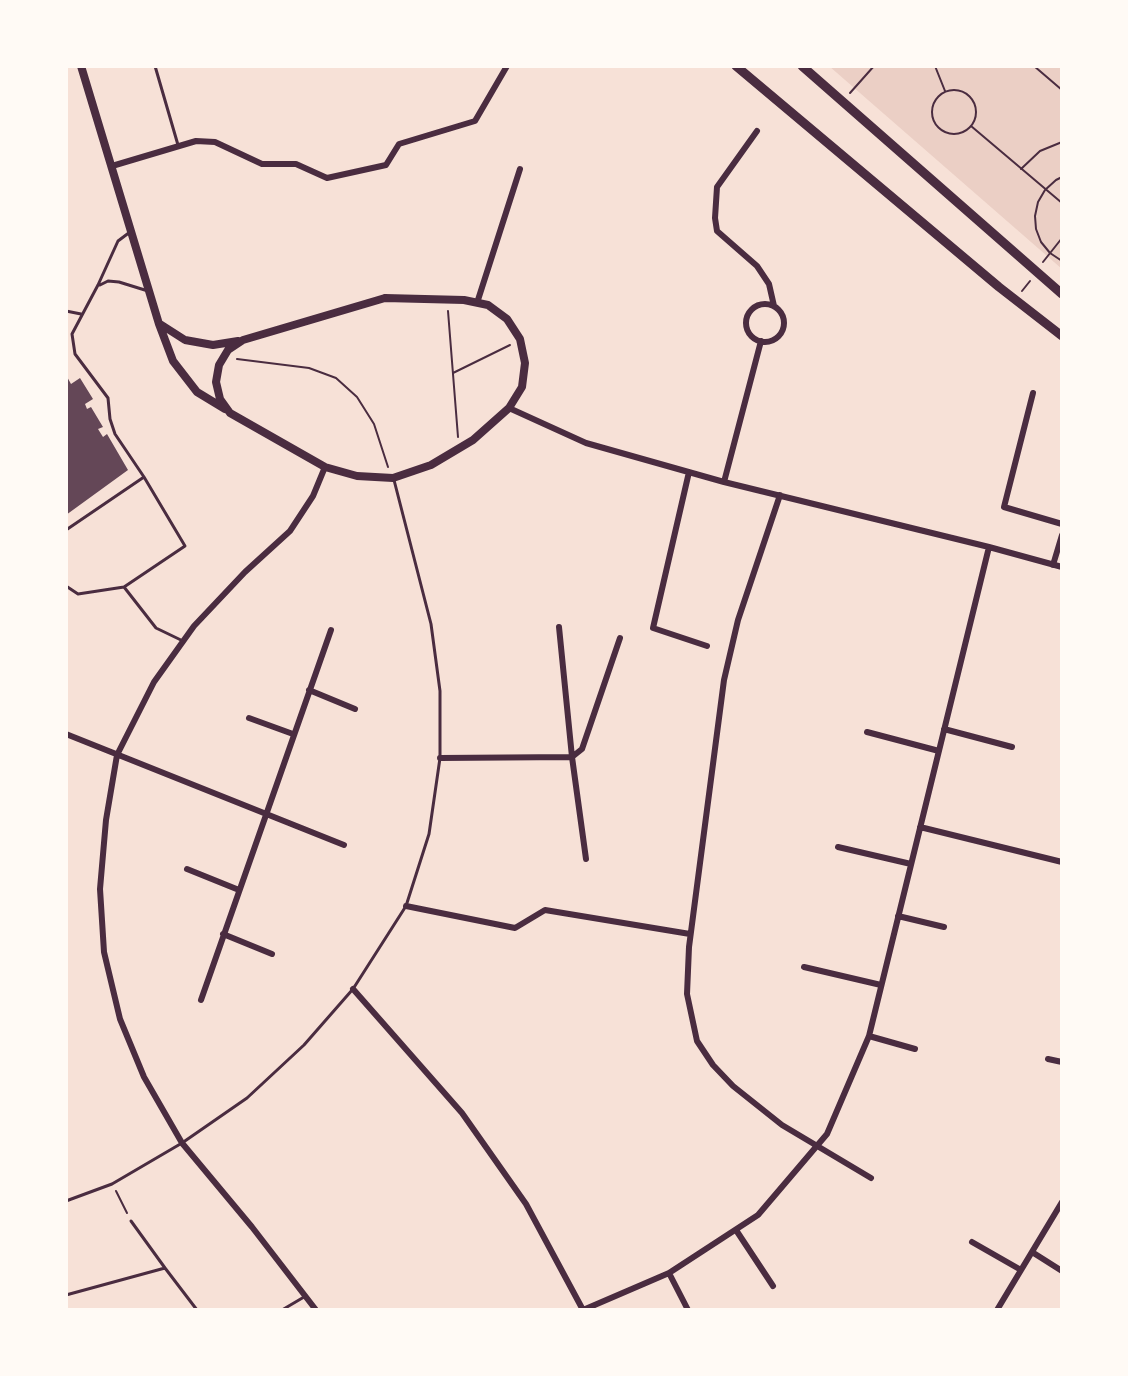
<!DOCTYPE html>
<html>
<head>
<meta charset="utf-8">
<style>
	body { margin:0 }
	#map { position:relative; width:1128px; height:1376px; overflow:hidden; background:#f7e1d7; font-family:Karla,sans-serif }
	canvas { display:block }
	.frame { position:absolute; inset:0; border:68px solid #fffaf5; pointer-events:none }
</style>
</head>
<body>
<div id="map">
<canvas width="1128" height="1376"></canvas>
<div class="frame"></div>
</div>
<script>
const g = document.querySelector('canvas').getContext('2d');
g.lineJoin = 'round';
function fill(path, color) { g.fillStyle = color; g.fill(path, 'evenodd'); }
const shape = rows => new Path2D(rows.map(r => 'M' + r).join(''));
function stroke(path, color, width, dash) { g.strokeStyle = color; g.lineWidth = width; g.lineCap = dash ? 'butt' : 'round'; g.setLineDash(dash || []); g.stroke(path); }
fill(shape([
	[829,66,1062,66,1062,269]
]), '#ebcfc5');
fill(shape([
	[66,375,71,384,80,378,93,399,85,404,87,409,91,407,103,427,98,429,103,437,107,434,128,470,66,515]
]), '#644757');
stroke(shape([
	[935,66,945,91],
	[1034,66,1062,90],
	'932 112a22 22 0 1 1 44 0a22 22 0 1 1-44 0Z',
	[850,93,874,66],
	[971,126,1062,203],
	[1021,169,1040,151,1062,142],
	[1062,177,1056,180,1045,190,1038,202,1035,216,1036,229,1041,242,1050,253,1062,261],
	[1043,262,1062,238],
	[1022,291,1030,281],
	[448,311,458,437],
	[237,359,309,368,336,378,357,397,374,424,388,467],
	[453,373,510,345],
	[116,1191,127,1213]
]), '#4a2c40', 2);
stroke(shape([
	[155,66,178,145],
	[100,285,108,281,119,282,148,291],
	[66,311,81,314],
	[144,477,185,546,124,587,156,628,183,641],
	[66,530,144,477,115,434,110,419,108,398,75,354,72,334,98,285,118,241,130,232],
	[66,586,78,594,124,587],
	[66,1201,112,1184,182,1143,247,1098,304,1045,353,989,406,906,429,834,440,758,440,691,431,624,394,480],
	[131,1221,165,1268],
	[66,1295,165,1268,197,1310],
	[282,1310,304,1297]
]), '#4a2c40', 3);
stroke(shape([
	[757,131,717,187,715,218,717,231,757,266,769,284,774,306],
	[112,166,196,141,215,142,262,164,296,164,327,178,386,165,399,144,475,121,507,66],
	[477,303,520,169],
	'746 323a19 19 0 1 1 38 0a19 19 0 1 1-38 0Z',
	[1033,393,1004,507,1062,524],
	[509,408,586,443,724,482,989,547,1062,567],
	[689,472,653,628,707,646],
	[724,482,761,341],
	[780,495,738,620,724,680,689,947,687,994,697,1041,713,1065,733,1086,782,1125,871,1178],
	[1053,565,1062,535],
	[559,627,572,757,586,859],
	[309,690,355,709],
	[249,718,293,734],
	[944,729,1012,747],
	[867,732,939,751],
	[66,734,344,845],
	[440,758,572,757,582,749,620,638],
	[920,827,1062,862],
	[838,847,911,864],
	[187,869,239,890],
	[406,906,515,928,545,910,690,934],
	[898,916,944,927],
	[223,934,272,954],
	[804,967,881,985],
	[353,989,462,1113,526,1204,583,1310],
	[201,1000,331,630],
	[869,1036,915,1049],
	[1048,1059,1062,1062],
	[736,1230,773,1286],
	[972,1242,1021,1270],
	[1032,1252,1062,1271],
	[669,1273,688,1310],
	[316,1310,252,1227,182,1143,144,1077,120,1019,104,952,100,889,106,820,117,755,154,682,194,626,245,572,290,531,313,496,325,467],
	[583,1310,669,1273,758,1215,827,1134,869,1036,989,547],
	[997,1310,1062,1202]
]), '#4a2c40', 6);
stroke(shape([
	[81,66,159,324,173,361,197,392,225,409],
	[385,298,464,300,488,305,507,319,520,339,525,363,522,387,509,408,473,440,431,465,393,478,357,476,325,467,230,413,220,399,216,382,219,365,228,350,243,340,385,298],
	[160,324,185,340,213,345,238,341]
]), '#4a2c40', 8);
stroke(shape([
	[736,66,999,287,1062,336],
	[802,66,1062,294]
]), '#4a2c40', 9);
</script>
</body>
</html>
